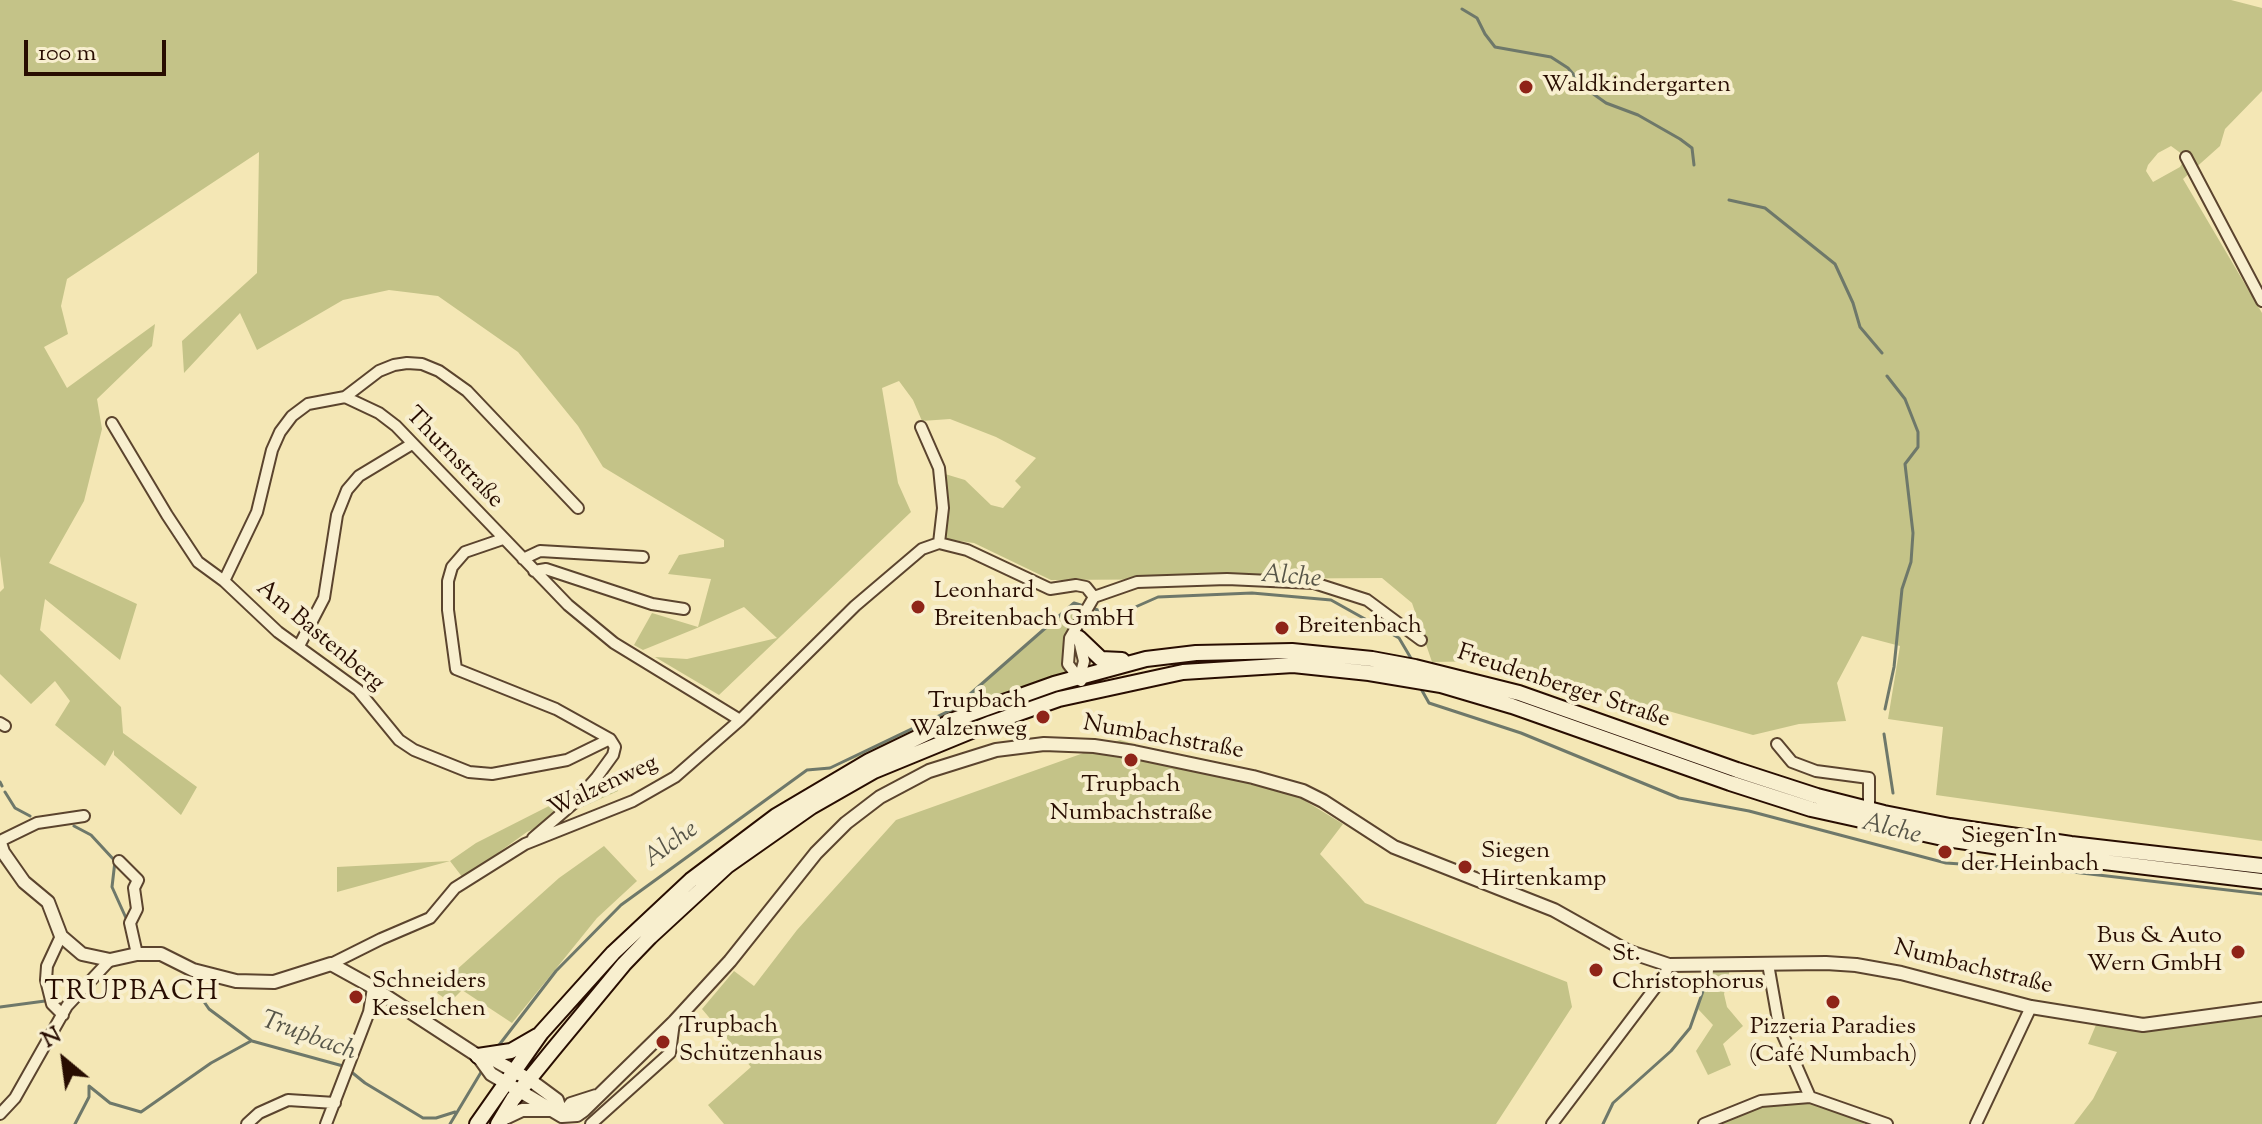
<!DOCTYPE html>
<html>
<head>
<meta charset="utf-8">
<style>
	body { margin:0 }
	#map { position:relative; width:2262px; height:1124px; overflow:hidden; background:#f4e7b5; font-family:"Sorts Mill Goudy",serif }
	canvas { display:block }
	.north { position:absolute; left:24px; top:1020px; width:80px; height:80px; -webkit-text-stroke:6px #f8efcf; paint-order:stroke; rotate:331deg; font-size:22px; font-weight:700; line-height:32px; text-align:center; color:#280d01 }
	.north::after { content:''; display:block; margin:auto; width:28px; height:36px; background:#280d01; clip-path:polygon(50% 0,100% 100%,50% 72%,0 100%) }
	.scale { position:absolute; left:24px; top:40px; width:142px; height:36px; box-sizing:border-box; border:4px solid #280d01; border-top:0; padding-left:10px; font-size:24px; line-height:28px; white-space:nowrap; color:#280d01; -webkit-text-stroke:6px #f8efcf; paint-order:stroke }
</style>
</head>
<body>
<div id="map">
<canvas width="2262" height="1124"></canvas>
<div class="north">N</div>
<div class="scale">100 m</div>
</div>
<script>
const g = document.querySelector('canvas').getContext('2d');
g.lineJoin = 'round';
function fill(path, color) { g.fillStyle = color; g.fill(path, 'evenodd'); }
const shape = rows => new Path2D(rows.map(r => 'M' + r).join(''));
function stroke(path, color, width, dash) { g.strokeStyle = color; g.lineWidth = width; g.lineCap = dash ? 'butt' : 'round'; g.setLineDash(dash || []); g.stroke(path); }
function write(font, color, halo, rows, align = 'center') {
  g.font = font + ' "Sorts Mill Goudy",serif'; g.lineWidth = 8; g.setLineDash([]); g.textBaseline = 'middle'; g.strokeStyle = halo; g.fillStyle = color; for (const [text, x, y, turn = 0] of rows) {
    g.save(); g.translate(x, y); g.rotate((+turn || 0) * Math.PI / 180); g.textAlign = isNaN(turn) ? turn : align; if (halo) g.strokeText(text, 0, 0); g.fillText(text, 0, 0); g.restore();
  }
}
fill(shape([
	[0,0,2231,0,2262,8,2262,91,2225,129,2220,146,2183,179,2262,313,2262,841,1936,795,1943,727,1888,719,1900,646,1862,636,1837,683,1846,721,1799,724,1753,735,1492,661,1432,662,1412,603,1382,578,1051,580,974,543,945,539,945,474,965,480,991,505,1003,508,1021,487,1015,481,1036,458,996,437,950,419,922,421,913,400,899,381,882,388,898,483,911,512,719,695,655,657,687,659,777,638,744,607,697,628,643,650,634,645,652,613,698,627,711,579,668,574,679,555,724,547,724,540,603,467,578,426,518,352,438,296,389,290,343,300,257,350,240,313,184,373,182,341,257,273,259,152,67,279,61,306,68,334,44,347,67,388,155,324,152,346,97,399,102,429,84,501,49,563,137,604,120,660,45,599,40,630,121,707,123,733,197,787,181,815,114,755,114,750,105,766,55,725,70,701,55,681,31,704,0,674,0,592,4,588,0,556],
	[2171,146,2186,157,2180,167,2153,182,2146,171,2148,165,2158,153],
	[1074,603,1090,607,1080,621,1068,664,1080,677,1008,699,830,768,953,709],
	[1120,740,1289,791,1343,824,1320,854,1365,903,1567,982,1572,1007,1496,1124,724,1124,708,1105,751,1067,702,1009,734,971,754,986,797,930,896,820],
	[612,774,618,791,527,832,463,878,450,861,337,892,337,867,450,861,476,843],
	[604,846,637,881,597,918,512,1023,462,990,450,1002,437,993,444,981,559,878],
	[1709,965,1731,965,1724,994,1727,1007,1743,1026,1723,1044,1731,1065,1708,1075,1696,1051,1713,1025,1698,1009],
	[2262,1009,2262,1124,2074,1124,2093,1099,2117,1052,2088,1044,2098,1020,2116,1022],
	[1810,1097,1860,1116,1864,1124,1704,1124,1761,1101]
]), '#c4c388');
stroke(shape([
	[1462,9,1477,18,1485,34,1495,47,1551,57,1568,68,1585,88,1606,103,1638,115,1680,139,1692,148,1694,165],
	[1729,200,1765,208,1835,264,1853,303,1860,327,1882,353],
	[1092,608,1115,616,1158,597,1252,593,1331,600,1399,638,1412,660],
	[1420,687,1429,703,1521,733,1679,798,1749,811,1946,863,2064,871,2262,894],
	[1885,709,1894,667,1902,589,1911,562,1913,533,1905,464,1918,447,1918,432,1905,399,1887,376],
	[1884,734,1893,793],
	[0,782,2,786],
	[5,792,15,808,30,816],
	[74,826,91,835,115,861,112,887,126,918],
	[198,993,209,1009,252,1041,343,1066],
	[0,1007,45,1001],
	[496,1049,556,971,621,905,807,770,830,768,953,709,1074,603,1084,606],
	[349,1070,365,1083,423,1118,436,1118,455,1112],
	[75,1124,89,1097,89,1086,110,1103,141,1112,211,1063,251,1041],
	[450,1124,483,1069],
	[1603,1124,1613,1103,1671,1051,1690,1028,1708,977]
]), '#6e786a', 3);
const minor = shape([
	[2186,157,2262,301],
	[345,397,379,371,394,365,407,363,422,364,439,371,467,391,578,508],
	[112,423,167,515,198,562,224,581,278,632,358,690,399,740,414,750,469,772,492,774,567,760,610,739],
	[921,427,939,468,943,508,939,543],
	[503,539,465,552,452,567,448,581,448,610,456,669,556,709,610,739],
	[523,559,540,551,643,557],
	[534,571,546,569,652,604,684,609],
	[224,581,257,512,272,450,280,432,292,416,308,404,345,397,379,413,396,426,568,605,614,643,740,720],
	[1078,636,1084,661,1080,677],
	[299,646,324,598,337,515,347,490,359,476,412,444],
	[1081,681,1068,664,1070,638,1094,597,1137,582,1227,579,1314,583,1367,600,1421,640],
	[0,723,5,726],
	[1777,744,1792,762,1816,771,1869,778,1869,809],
	[533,838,575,802,597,777,613,755,615,747,610,739],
	[0,841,37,823,84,816],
	[119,861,138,880,134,888,137,909,130,923,137,954],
	[61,936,47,966,46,980,52,1004,63,1015],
	[331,964,381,939,430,918,455,888,525,844,633,801,675,777,740,720,855,606,922,549,939,543,967,550,1050,589,1076,585,1086,587,1094,597],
	[1768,964,1779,1026,1810,1097],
	[0,1114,15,1098,67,1006,110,960],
	[247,1124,259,1113,288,1100,335,1103],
	[326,1124,369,1012,373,988],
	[591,1124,670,1053,674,1022],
	[1552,1124,1664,976,1669,965],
	[1704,1124,1761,1101,1810,1097,1887,1124],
	[1976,1124,2031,1007]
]);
const tertiary = shape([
	[0,843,3,852,24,882,48,902,61,936,82,954,110,960,137,954,161,954,193,970,236,981,274,982,331,964,369,985,478,1056,496,1061,530,1080,557,1100,562,1116],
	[478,1056,491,1074,562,1116],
	[562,1116,577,1115,584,1110,674,1022,730,961,816,853,846,823,880,797,929,771,996,750,1044,744,1094,746,1134,752,1253,777,1303,791,1323,801,1394,847,1554,910,1627,951,1669,965,1826,963,1856,965,1901,973,2031,1007,2143,1025,2262,1009],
	[562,1116,571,1104,596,1096],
	[501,1120,522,1110,550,1110]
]);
const secondary = shape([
	[1079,638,1101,659,1122,660],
	[478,1056,511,1051,537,1036],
	[477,1124,541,1033,613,953,691,880,776,816,869,761,956,719,1054,684,1146,659,1196,653,1292,651,1372,659,1415,667,1519,693,1737,770,1817,796,1884,813,1950,826,2071,844,2262,866],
	[498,1124,513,1099,552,1051,624,964,650,937,727,866,811,807,874,771,991,723,1059,699,1183,672,1293,665,1369,673,1441,685,1512,706,1730,783,1811,809,1947,839,2071,858,2262,881]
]);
stroke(minor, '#5b442e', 14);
stroke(tertiary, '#5b442e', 16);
stroke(secondary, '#280d01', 18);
stroke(minor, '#f8efcf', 10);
stroke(tertiary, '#f8efcf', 12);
stroke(secondary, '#f8efcf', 14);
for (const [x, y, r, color] of [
	[1526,87,8,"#8f2418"],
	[918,607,8,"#8f2418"],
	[1282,628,8,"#8f2418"],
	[1043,717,8,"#8f2418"],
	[1131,760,8,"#8f2418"],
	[1945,852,8,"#8f2418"],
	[1465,867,8,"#8f2418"],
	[2238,952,8,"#8f2418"],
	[1596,970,8,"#8f2418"],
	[356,997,8,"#8f2418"],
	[1833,1002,8,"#8f2418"],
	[663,1042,8,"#8f2418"]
]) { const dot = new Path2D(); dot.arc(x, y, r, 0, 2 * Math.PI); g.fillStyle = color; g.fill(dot); stroke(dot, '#f8efcf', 3); }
write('24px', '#280d01', '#f8efcf', [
	["Waldkindergarten",1542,87],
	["Leonhard",934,593],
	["Breitenbach GmbH",934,621],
	["Breitenbach",1298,628],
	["Trupbach",1027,703,"right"],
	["Walzenweg",1027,731,"right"],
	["Trupbach",1131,787,"center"],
	["Numbachstraße",1131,815,"center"],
	["Siegen In",1961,838],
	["der Heinbach",1961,866],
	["Siegen",1481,853],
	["Hirtenkamp",1481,881],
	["Bus & Auto",2222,938,"right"],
	["Wern GmbH",2222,966,"right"],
	["St.",1612,956],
	["Christophorus",1612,984],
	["Schneiders",372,983],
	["Kesselchen",372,1011],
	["Trupbach",679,1028],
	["Schützenhaus",679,1056],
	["Pizzeria Paradies",1833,1029,"center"],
	["(Café Numbach)",1833,1057,"center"]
], 'left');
write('24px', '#280d01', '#f8efcf', [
	["Thurnstraße",453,459,46],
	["Am Bastenberg",319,637,40],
	["Freudenberger Straße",1563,688,18],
	["Numbachstraße",1163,739,10],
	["Walzenweg",604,788,-25],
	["Numbachstraße",1973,969,14]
]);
write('italic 26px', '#565447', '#f8efcf', [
	["Alche",1291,579,5],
	["Alche",1891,831,14],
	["Alche",672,846,-36],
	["Trupbach",308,1038,20]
]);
g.letterSpacing = '2px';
write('28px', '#280d01', '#f8efcf', [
	["TRUPBACH",132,994]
]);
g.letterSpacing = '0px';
</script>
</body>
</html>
